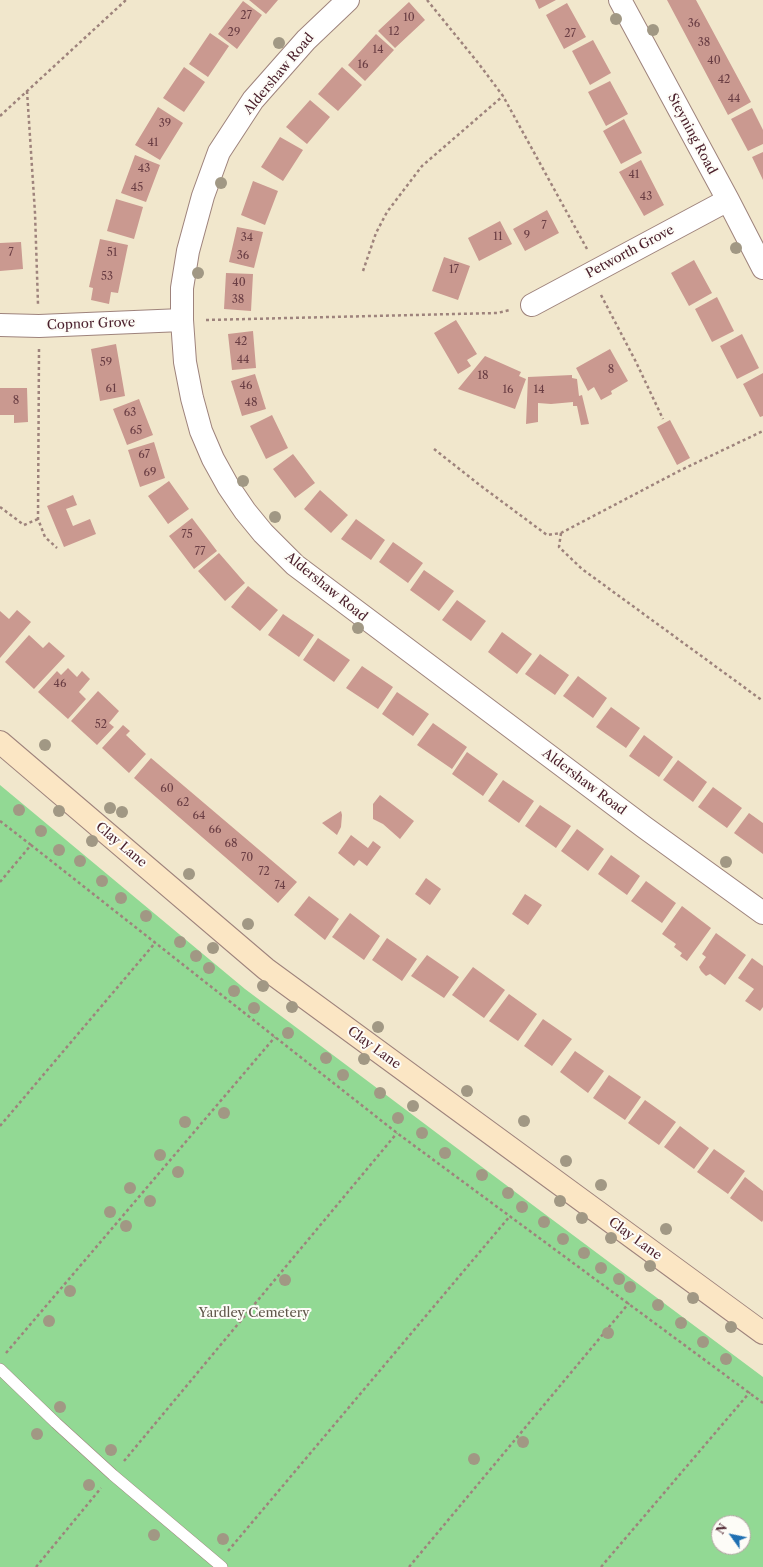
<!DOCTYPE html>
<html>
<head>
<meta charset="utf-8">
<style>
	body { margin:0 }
	#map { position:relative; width:763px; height:1567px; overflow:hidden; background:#f1e7cc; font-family:"Libre Caslon Text",serif }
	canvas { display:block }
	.north { position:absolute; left:711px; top:1515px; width:40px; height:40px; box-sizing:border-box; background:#fdfcf7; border:1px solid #b5a4a5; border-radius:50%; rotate:303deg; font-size:11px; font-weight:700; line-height:16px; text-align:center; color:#4a1f2b }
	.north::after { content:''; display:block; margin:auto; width:14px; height:18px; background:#1f6fb2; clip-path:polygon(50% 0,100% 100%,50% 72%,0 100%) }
</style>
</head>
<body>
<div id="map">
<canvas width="763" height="1567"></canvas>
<div class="north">N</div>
</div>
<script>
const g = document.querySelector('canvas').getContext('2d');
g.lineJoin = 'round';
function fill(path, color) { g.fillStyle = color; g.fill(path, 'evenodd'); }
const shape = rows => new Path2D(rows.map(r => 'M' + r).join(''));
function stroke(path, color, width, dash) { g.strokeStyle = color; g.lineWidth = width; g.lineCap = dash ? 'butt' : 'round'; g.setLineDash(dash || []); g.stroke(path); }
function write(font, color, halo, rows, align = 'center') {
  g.font = font + ' "Libre Caslon Text",serif'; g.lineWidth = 4; g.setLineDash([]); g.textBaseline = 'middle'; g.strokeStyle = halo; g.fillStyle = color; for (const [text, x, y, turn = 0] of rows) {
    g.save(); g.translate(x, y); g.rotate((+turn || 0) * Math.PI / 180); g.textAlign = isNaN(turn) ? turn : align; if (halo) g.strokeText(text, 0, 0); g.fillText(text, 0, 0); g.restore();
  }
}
fill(shape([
	[0,785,245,989,526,1200,763,1377,763,1567,0,1567],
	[719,1523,743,1523,743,1547,719,1547]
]), '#92d994');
fill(shape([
	[249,0,278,0,266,14],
	[535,0,556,0,539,9],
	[667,0,696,0,751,102,728,115],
	[243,1,262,15,237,49,218,34],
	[409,2,425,20,395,48,378,31],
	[567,3,586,37,564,49,546,15],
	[210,33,229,46,208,77,189,64],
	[376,34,394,50,365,81,348,65],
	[593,40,611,73,590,85,572,51],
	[184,67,205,82,184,112,163,98],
	[342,67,362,85,338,111,318,94],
	[610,81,628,114,606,126,588,92],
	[310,100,330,117,307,144,286,127],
	[158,107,183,123,160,160,135,145],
	[752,108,763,130,763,144,748,151,731,119],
	[624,119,642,153,621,164,603,131],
	[280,137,303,150,283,181,261,167],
	[763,152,763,180,752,157],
	[135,155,160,165,146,202,121,193],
	[641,160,664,205,644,216,619,172],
	[253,181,278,191,265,225,241,215],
	[116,199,143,207,134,239,107,231],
	[547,210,559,233,525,251,513,229],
	[500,221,512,244,479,261,468,238],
	[237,227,263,232,254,268,229,262],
	[100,239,128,245,118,293,111,292,109,304,91,300,93,288,89,287],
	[21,242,23,269,0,271,0,243],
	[444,257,470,266,458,300,432,291],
	[694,260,712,293,689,306,671,273],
	[226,273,253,274,251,311,224,309],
	[717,297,734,331,712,342,695,309],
	[456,320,477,354,467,360,471,366,458,374,434,333],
	[253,331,256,368,232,370,228,334],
	[742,334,759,368,737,379,720,346],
	[116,344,125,396,100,401,91,349],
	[610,349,628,381,611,391,612,394,601,400,594,387,588,391,576,368],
	[485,356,521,372,519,376,526,379,515,409,458,389],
	[763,373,763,416,760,417,743,384],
	[255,374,266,409,242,416,231,381],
	[572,375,572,378,577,379,579,396,582,395,589,424,581,425,577,406,573,406,573,402,551,404,538,403,538,422,526,424,528,377],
	[0,388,27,388,28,422,14,423,14,415,0,415],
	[139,399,153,435,127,445,113,409],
	[272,415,288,448,266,459,250,426],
	[670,420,690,458,677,465,657,427],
	[154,442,165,478,140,487,128,450],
	[293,454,315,483,295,498,273,469],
	[169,481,189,509,168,524,148,496],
	[320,490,348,515,331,533,304,509],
	[73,495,77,505,66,509,73,526,90,519,96,534,64,547,47,506],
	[192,518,217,551,194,569,169,536],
	[356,519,385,540,371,560,341,539],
	[393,542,423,563,408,583,379,562],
	[219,553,245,583,225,601,198,571],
	[424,570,454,591,439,611,410,590],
	[248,586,278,610,260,631,231,607],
	[457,600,486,621,471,641,442,620],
	[17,610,31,622,0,658,0,611,9,619],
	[283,614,314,635,299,657,268,635],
	[502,632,532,654,517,674,488,652],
	[29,635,43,648,49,642,65,656,34,689,5,662],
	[318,638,350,660,334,682,303,660],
	[540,654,569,675,555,695,525,674],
	[362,666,393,687,378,709,346,688],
	[68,668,77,677,82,671,90,679,79,692,86,699,68,719,38,692,57,671,61,675],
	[578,676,607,698,593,718,563,696],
	[98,691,119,711,109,723,114,727,97,745,71,721],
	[397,692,429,714,413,736,382,714],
	[611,707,640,728,626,748,596,727],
	[433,723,467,747,452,769,417,745],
	[123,725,130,731,126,735,146,754,129,773,102,748],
	[644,735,673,757,659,777,629,756],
	[467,752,498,774,483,796,452,774],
	[151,758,297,882,278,903,134,778],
	[678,760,707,782,693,802,663,780],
	[503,780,534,801,519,823,488,801],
	[713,787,742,808,727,828,698,807],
	[380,795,414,821,400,839,383,824,373,819,373,804],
	[540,805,571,826,556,848,525,826],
	[341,811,342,815,341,827,337,835,322,823],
	[749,813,763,823,763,854,734,833],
	[577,829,604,849,588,871,561,851],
	[351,835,368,848,373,841,381,847,367,866,359,860,354,866,338,853],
	[611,855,640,876,627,895,598,874],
	[426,878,441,889,430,905,415,894],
	[646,881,676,903,662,923,631,901],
	[525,894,542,905,528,925,512,914],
	[309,896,339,919,325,940,294,915],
	[682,906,711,928,687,961,680,956,682,953,674,947,676,944,662,934],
	[350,913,380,936,364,960,332,937],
	[716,933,746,955,725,985,710,974,706,976,701,971,699,967,706,957,702,954],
	[387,938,417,959,402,981,372,960],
	[427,955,459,977,444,998,411,976],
	[752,958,763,966,763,1007,760,1011,745,1001,754,989,738,978],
	[473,967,505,990,484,1018,452,995],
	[509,994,537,1014,518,1041,489,1021],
	[543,1019,572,1039,552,1066,524,1046],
	[575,1051,604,1071,588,1093,560,1072],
	[609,1075,641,1097,625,1120,593,1098],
	[645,1100,676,1122,659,1145,628,1123],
	[680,1126,709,1148,694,1169,664,1147],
	[714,1149,745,1171,728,1194,697,1172],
	[745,1177,763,1191,763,1220,762,1222,730,1198]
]), '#ca9990');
const lane = shape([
	[0,1369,56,1423,113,1475,222,1567]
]);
const street = shape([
	[348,0,306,40,253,100,219,152,203,196,188,251,182,288,182,320,185,362,192,398,201,431,213,459,228,486,245,511,263,533,295,565,644,827,763,913],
	[620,0,728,200,763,268],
	[532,305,728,200],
	[0,325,39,326,182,320]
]);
const secondary = shape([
	[0,742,266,969,763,1333]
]);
stroke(lane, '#9e837c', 12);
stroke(street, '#9e837c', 24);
stroke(secondary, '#9e837c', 24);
stroke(shape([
	[427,0,479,64,503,96,587,249],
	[27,91,35,213,38,304],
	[0,116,126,0],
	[363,271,376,233,387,212,422,166,503,96],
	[601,295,636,362,663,419],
	[206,320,497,313,510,310],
	[39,349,38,519,45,537,57,548],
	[434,449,481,486,547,535,561,533,681,470,763,431],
	[0,507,24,525,38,519],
	[561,533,559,547,582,569,763,701],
	[0,821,31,845],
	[0,882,31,845,397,1133,763,1403],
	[0,1126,155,943],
	[6,1353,275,1037],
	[124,1461,397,1133],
	[228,1551,510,1216],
	[36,1567,101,1488],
	[409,1567,629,1303],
	[601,1567,750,1392]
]), '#9e837c', 2.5, [3, 3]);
stroke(lane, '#fff', 11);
stroke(street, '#fff', 22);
stroke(secondary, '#fbe6c4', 22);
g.fillStyle = '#a19884';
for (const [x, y] of [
	[616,19],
	[653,30],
	[279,43],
	[221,183],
	[736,248],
	[198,273],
	[243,481],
	[275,517],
	[358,628],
	[45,745],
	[110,808],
	[19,810],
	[59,811],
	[122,812],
	[41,831],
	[92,841],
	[59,850],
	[80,861],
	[726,862],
	[189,874],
	[102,881],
	[121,898],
	[146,916],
	[248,924],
	[180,942],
	[213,948],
	[196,956],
	[209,968],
	[263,986],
	[234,991],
	[292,1007],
	[254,1008],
	[378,1027],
	[288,1033],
	[326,1058],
	[364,1059],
	[343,1075],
	[467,1091],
	[380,1093],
	[413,1106],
	[224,1113],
	[398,1118],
	[524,1121],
	[185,1122],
	[422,1133],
	[445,1153],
	[160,1155],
	[566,1161],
	[178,1172],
	[482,1175],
	[601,1185],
	[130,1188],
	[508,1193],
	[150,1201],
	[560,1201],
	[522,1207],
	[110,1212],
	[582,1218],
	[544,1222],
	[126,1226],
	[666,1229],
	[611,1238],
	[563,1239],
	[584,1253],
	[650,1266],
	[601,1268],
	[619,1279],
	[285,1280],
	[630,1287],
	[70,1291],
	[693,1298],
	[658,1305],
	[49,1321],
	[681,1323],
	[731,1327],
	[608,1333],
	[703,1342],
	[726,1359],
	[60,1407],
	[37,1434],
	[523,1442],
	[111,1450],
	[474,1459],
	[89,1485],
	[154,1535],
	[223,1539]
]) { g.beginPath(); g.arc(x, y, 6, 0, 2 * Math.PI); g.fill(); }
write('11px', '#6a3e44', null, [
	["27",246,16],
	["10",409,18],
	["36",694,24],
	["12",394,32],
	["29",234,33],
	["27",570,34],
	["38",704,43],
	["14",378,50],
	["40",714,61],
	["16",363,65],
	["42",724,80],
	["44",734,99],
	["39",165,124],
	["41",153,143],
	["43",144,169],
	["41",634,175],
	["45",137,188],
	["43",646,197],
	["7",544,226],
	["9",527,236],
	["11",498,237],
	["34",247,238],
	["7",11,253],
	["51",112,253],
	["36",243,256],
	["17",454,270],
	["53",107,277],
	["40",239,283],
	["38",238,300],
	["42",241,342],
	["44",243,360],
	["59",106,363],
	["8",611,370],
	["18",483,376],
	["46",246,386],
	["61",111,389],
	["16",508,390],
	["14",539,390],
	["8",16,401],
	["48",251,403],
	["63",130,413],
	["65",136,431],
	["67",144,455],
	["69",150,473],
	["75",187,535],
	["77",200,552],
	["46",60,684],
	["52",101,725],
	["60",167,789],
	["62",183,803],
	["64",199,816],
	["66",215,830],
	["68",231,844],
	["70",247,858],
	["72",264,872],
	["74",280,886]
]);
write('13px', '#4a1f2b', '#fdfcf7', [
	["Aldershaw Road",279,74,-50],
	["Steyning Road",692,134,62],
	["Petworth Grove",630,252,-28],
	["Copnor Grove",91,324,-2],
	["Aldershaw Road",326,587,39],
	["Aldershaw Road",584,782,37],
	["Clay Lane",121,845,40],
	["Clay Lane",374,1048,36],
	["Clay Lane",635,1239,36]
]);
write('13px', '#60574a', '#fdfcf7', [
	["Yardley Cemetery",254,1313]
]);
</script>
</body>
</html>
